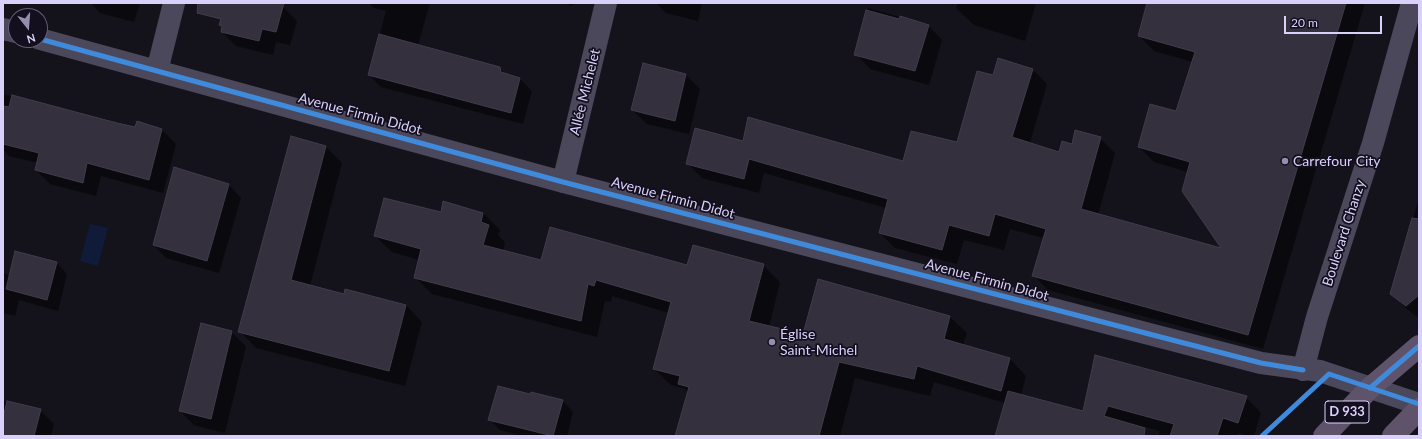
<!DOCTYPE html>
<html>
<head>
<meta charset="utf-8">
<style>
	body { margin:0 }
	#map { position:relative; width:1422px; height:439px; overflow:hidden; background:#14121a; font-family:Lato,sans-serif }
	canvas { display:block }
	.frame { position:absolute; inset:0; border:4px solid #dad1fa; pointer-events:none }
	.north { position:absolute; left:8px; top:8px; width:40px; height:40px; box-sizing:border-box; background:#130f1e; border:1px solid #635d76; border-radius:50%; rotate:163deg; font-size:11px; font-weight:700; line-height:16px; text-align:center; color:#dad1fa }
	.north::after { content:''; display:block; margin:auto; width:14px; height:18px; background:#958eac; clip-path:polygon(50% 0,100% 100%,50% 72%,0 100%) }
	.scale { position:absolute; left:1284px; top:16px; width:98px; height:18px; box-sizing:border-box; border:2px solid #dad1fa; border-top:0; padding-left:5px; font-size:12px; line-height:14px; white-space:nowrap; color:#dad1fa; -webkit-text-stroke:3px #130f1e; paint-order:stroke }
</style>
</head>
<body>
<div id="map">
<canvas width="1422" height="439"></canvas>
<div class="frame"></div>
<div class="north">N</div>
<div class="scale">20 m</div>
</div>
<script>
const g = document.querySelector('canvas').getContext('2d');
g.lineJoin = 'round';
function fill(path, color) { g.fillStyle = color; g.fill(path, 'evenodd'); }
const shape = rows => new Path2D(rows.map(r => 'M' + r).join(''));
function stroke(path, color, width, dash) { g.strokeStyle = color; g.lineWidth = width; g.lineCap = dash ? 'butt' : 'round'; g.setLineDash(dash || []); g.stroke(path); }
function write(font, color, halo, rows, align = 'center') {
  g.font = font + ' Lato,sans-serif'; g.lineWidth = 3.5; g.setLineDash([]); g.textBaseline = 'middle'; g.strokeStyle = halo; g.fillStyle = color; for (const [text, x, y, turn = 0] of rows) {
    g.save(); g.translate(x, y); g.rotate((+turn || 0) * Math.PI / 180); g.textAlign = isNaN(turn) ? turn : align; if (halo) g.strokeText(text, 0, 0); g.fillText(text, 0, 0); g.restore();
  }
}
fill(shape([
	[90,224,108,228,98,266,80,261]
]), '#101b39');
fill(shape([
	[91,3,140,3,134,22,100,13],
	[226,3,268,3,283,7,297,21,290,45,276,42,273,55,236,46,222,32,223,27,220,25],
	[369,3,430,3,418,45,500,68,506,75,520,79,532,91,523,124,381,87,369,75,386,11,374,8],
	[563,3,573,3,572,6],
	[656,3,702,3,698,21,666,13],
	[958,3,1036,3,1025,41,974,25,956,8],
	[1148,3,1365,3,1263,349,1048,290,1033,275,1044,238,1010,229,1004,250,964,240,957,264,895,248,880,233,886,208,764,173,759,193,702,178,687,163,743,142,904,163,958,143,994,76,1032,69,1047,84,1030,143,1060,153,1072,145,1100,138,1115,153,1098,215,1223,250,1188,172,1154,162,1139,147,1176,112,1193,62,1154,51,1139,36],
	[868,8,928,25,942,40,929,85,870,69,856,54],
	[686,75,700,89,689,134,647,124,632,110],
	[3,94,117,124,135,128,162,130,176,144,163,193,101,176,96,196,50,184,36,170,38,163,9,156,3,150],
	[291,137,326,147,342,163,310,286,345,295,406,305,422,322,405,386,256,348,240,331],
	[229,185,241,198,219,273,166,258,154,245],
	[1419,198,1419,318,1407,309,1391,293],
	[483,213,500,230,498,235,505,242,503,251,542,262,688,266,763,265,780,282,769,327,804,335,950,317,967,333,963,345,1010,359,1026,376,1021,395,1083,412,1096,356,1246,397,1261,413,1254,436,1248,436,1238,433,1237,436,1158,436,1160,431,1123,421,1118,436,996,436,1005,403,934,382,930,396,855,378,840,436,676,436,688,393,685,389,671,385,654,369,669,313,612,296,611,302,605,301,597,337,432,294,415,277,419,260,392,252,375,236,441,214],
	[57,263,67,274,58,311,19,300,15,316,3,313,3,273,10,275],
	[231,332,246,346,225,433,194,425,180,411],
	[3,401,40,410,54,424,51,436,3,436],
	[563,401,573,412,567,436,522,436,500,430,489,419]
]), '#0007');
const building = shape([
	[198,3,284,3,276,32,262,29,259,41,221,32,222,26,219,25,221,19,197,13,198,3],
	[1147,3,1346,3,1248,335,1032,276,1046,229,995,214,989,236,949,225,942,250,879,233,888,199,749,159,744,179,686,164,695,128,743,141,748,117,903,161,911,131,957,142,977,71,993,75,998,58,1033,69,1012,137,1059,152,1062,141,1072,144,1075,130,1101,137,1081,209,1221,248,1182,191,1190,162,1138,147,1150,104,1176,111,1195,52,1138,36,1147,3],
	[866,10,899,19,900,16,929,25,915,71,854,55,866,10],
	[379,34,500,67,501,72,520,78,511,113,368,75,379,34],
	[643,63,686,74,675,121,631,110,643,63],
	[12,95,117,123,135,127,137,121,162,129,149,180,87,163,83,183,35,170,39,153,3,144,3,106,9,107,12,95],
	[291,136,326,146,291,280,344,294,345,289,406,305,389,371,238,332,291,136],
	[174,167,229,184,207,261,153,245,174,167],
	[384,198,441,212,443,201,483,213,481,222,489,225,483,245,541,260,550,227,687,265,693,245,764,264,749,321,803,334,818,279,950,316,944,339,1010,358,1001,391,917,366,914,379,839,362,819,436,675,436,689,387,678,384,680,376,653,369,671,302,596,280,594,286,588,284,581,321,414,278,421,249,374,236,384,198],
	[1412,218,1419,219,1419,295,1406,306,1390,294,1412,218],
	[15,251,57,262,47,300,6,289,15,251],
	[201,323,232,331,211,419,179,411,201,323],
	[1095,355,1247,396,1238,423,1223,418,1217,436,1170,436,1174,424,1108,406,1104,416,1145,428,1144,436,995,436,1008,391,1083,411,1095,355],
	[498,386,530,394,531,392,563,400,553,436,488,420,498,386],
	[7,401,41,409,34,436,3,436,3,418,7,401]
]);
fill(building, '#34303d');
stroke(building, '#423c4d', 1);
stroke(shape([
	[3,29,16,32],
	[40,39,563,182,1261,363,1320,371,1419,404],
	[157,71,174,3],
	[563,182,606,3],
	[1303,370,1317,317,1373,143,1412,3]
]), '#4a485a', 22);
stroke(shape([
	[1324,436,1370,388,1419,346],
	[1393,436,1419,409]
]), '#5f536b', 22);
stroke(shape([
	[40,39,563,182,1261,363,1303,370],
	[1370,388,1419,346],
	[1262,436,1329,374,1419,404]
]), '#408adc', 5);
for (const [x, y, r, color] of [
	[1285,161,4,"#958eac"],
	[772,342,4,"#958eac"]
]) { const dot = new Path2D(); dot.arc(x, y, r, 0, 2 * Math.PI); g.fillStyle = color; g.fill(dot); stroke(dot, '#130f1e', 1.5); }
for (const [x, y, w] of [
	[1347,412,44]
]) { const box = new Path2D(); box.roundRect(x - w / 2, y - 11, w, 22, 3); g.fillStyle = '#130f1e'; g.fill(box); stroke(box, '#dad1fa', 1); }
write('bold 13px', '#dad1fa', null, [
	["D 933",1347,412]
]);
write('14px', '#dad1fa', '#130f1e', [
	["Allée Michelet",585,92,-76],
	["Avenue Firmin Didot",360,114,15],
	["Avenue Firmin Didot",673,198,15],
	["Boulevard Chanzy",1344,233,-72],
	["Avenue Firmin Didot",987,280,15]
]);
write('14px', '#dad1fa', '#130f1e', [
	["Carrefour City",1293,161],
	["Église",780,334],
	["Saint-Michel",780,350]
], 'left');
</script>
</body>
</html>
